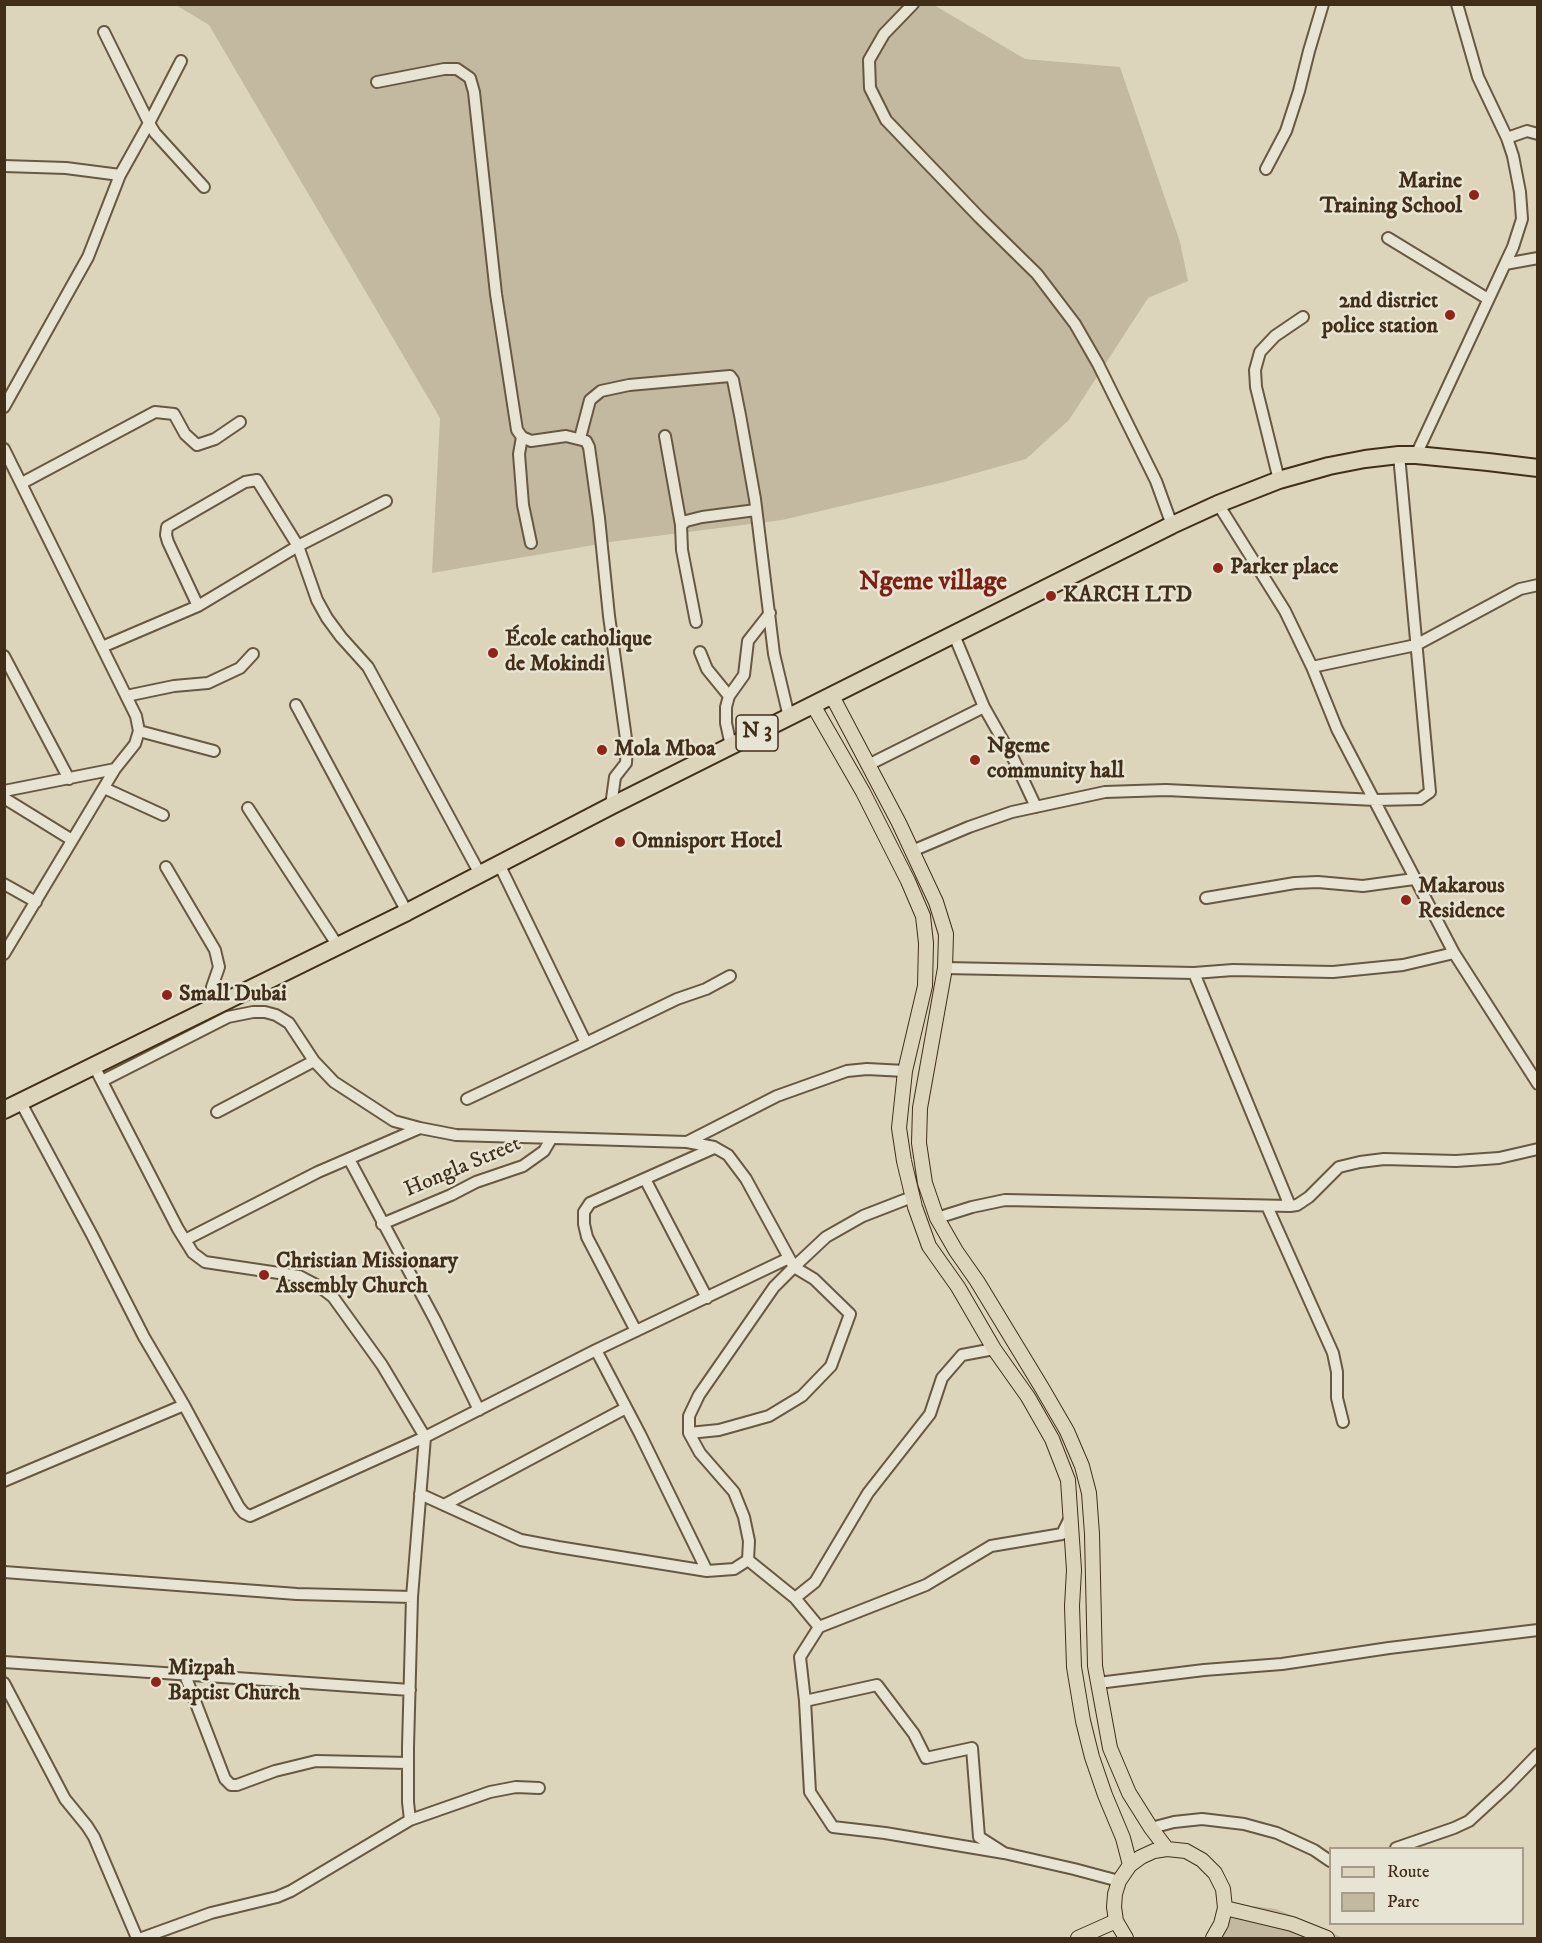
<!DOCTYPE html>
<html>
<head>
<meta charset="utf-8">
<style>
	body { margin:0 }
	#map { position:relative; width:1542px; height:1943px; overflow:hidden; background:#dcd5bc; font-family:"IM FELL DW Pica",serif }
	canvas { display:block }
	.frame { position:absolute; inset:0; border:6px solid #412e18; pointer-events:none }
	.legend { position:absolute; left:1329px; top:1847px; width:195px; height:78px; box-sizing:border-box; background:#e8e4d3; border:2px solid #a59b88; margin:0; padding:8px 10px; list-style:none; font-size:18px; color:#412e18 }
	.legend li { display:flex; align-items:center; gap:12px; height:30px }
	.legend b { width:30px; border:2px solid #a59b88 }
</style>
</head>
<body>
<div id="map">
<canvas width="1542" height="1943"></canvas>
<div class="frame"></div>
<ul class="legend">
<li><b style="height:8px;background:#dcd5bc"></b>Route</li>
<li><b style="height:16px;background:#c2b9a0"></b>Parc</li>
</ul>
</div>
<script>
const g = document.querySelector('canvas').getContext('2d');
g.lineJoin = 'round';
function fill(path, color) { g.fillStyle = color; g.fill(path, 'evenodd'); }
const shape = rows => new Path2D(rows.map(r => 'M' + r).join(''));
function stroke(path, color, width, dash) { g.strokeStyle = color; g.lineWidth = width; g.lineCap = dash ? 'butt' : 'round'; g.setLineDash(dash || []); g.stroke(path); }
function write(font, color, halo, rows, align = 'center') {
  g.font = font + ' "IM FELL DW Pica",serif'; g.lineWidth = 5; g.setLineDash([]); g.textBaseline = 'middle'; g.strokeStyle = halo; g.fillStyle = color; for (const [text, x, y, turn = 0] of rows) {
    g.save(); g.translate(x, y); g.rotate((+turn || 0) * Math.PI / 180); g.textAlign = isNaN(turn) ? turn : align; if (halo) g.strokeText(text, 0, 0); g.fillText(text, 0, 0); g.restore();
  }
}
fill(shape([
	[176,5,934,5,1025,59,1120,67,1180,242,1188,281,1148,298,1069,420,1026,459,944,482,782,520,617,541,432,573,440,418,209,25],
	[1229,1903,1276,1909,1316,1925,1343,1938,1220,1938,1229,1917]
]), '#c2b9a0');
const minor = shape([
	[913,4,884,34,869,60,870,88,886,120,979,217,1037,274,1075,324,1098,364,1156,481,1172,525],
	[1457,4,1478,77,1507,138,1513,156,1520,192,1522,219,1513,247,1505,264],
	[104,32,149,123],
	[377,82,444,69,457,69,470,78,474,92,496,294,517,430,522,437,531,441,566,436,586,441,589,447,599,518,609,616,627,746,626,763,615,777,611,806],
	[149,123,181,61],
	[1507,138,1527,131,1538,134],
	[4,166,66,168,120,175,88,257,4,407],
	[1266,169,1286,131,1299,91,1309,51,1323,4],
	[120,175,149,123,155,133,204,187],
	[1388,238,1488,299],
	[665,436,681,525],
	[522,437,519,454,523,505,531,543],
	[580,438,590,400,601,391,629,385,730,376,733,380,740,415,755,499,774,654,789,717],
	[4,449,136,716,139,731,135,744,115,769,4,954],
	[1416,455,1505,264,1538,258],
	[1279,480,1256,387,1255,370,1260,352,1275,336,1303,317],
	[22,483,155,412,174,414,185,434,197,445,215,439,240,422],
	[1218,504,1285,611,1312,667,1337,729,1454,953,1538,1084],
	[198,606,168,542,166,535,167,527,245,482,257,480,298,546,317,600,327,618,341,637,368,667,480,874],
	[696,622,682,550,681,525,686,521,702,517,756,510],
	[954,635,984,707,1014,760,1036,807],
	[102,647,198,606,298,546,386,501],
	[700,652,707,669,729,696],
	[4,656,69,779],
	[1312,667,1416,645,1520,589,1538,585],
	[126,696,174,686,208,683,240,668,253,654],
	[296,705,407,912],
	[139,731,214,751],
	[731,746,726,723,726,707,729,696,744,675,748,641,770,613],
	[868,765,984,707],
	[104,788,163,815],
	[4,791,115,769],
	[4,798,72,840],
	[248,808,338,946],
	[912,851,969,827,1012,812,1105,792,1166,790,1376,800,1420,799,1430,792,1399,455],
	[499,864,586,1043,677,999,706,989,730,976],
	[166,867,215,950,219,967,212,987,215,1007],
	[4,884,36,902],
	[1206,898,1295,883,1318,882,1363,886,1414,879],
	[945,968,1194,973,1233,970,1333,972,1403,965,1454,953],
	[1194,973,1290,1206],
	[94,1066,178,1229,193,1253,205,1262,299,1276,320,1287,333,1297,382,1365,425,1437,412,1597,408,1747,408,1802,410,1820],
	[102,1081,228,1017,253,1012,265,1012,276,1015,289,1023,314,1061,334,1082,394,1121,420,1128,456,1135,687,1142,714,1147,728,1155,746,1179,794,1267,814,1279,850,1314,831,1366,802,1396,769,1416,719,1430,689,1433],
	[467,1099,586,1043],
	[20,1101,92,1235,144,1337,184,1405,239,1507,244,1513,250,1516,425,1437,596,1350,789,1258],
	[217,1112,314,1061],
	[687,1142,777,1096,847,1071,867,1069,905,1071],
	[349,1159,435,1320,479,1410],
	[645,1179,707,1298],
	[1267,1206,1333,1353,1337,1372,1337,1398,1343,1422],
	[937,1218,972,1207,1005,1200,1290,1206,1297,1205,1309,1197,1339,1167,1360,1162,1384,1159,1456,1161,1499,1158,1538,1149],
	[382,1224,451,1195,476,1182,523,1166,544,1151,551,1139],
	[185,1240,318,1172,420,1128],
	[636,1331,587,1237,584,1224,584,1212,590,1203,714,1148],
	[596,1350,640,1434,707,1571],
	[4,1481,184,1405],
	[420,1494,521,1540,558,1547,707,1571,734,1569,748,1560],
	[444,1505,626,1408],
	[748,1560,749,1541,744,1517,734,1492,700,1453,689,1433,689,1416,699,1395,774,1287,794,1267,826,1237,863,1216,912,1197],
	[748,1560,795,1598,819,1627,800,1657,805,1701],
	[4,1572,297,1594,412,1597],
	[795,1598,815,1582,868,1493,930,1414,942,1378,962,1355,994,1349],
	[819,1627,926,1585,991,1546,1062,1534,1070,1518],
	[4,1662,410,1690],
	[185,1675,225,1779,231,1785,237,1785,275,1771,316,1761,408,1763],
	[4,1683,65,1799,87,1826,94,1837,137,1938],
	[1098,1683,1204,1670,1282,1664,1389,1648,1538,1630],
	[1151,1828,1174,1822,1202,1819,1244,1824,1277,1833,1314,1850,1330,1861],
	[1396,1848,1454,1828,1469,1821,1508,1785,1538,1754],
	[1004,1853,979,1837,972,1748,926,1758,914,1734,877,1685,805,1701,810,1792,833,1827,885,1833,1004,1853,1074,1869,1119,1881],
	[142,1938,211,1913,277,1897,291,1891,410,1820,490,1792,516,1787,539,1788]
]);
const major = shape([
	[832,696,899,823,921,870,936,902,946,934,945,968,920,1108,919,1143,925,1183,937,1218,956,1251,977,1281,1042,1388,1067,1431,1082,1466,1089,1493,1092,1534,1095,1666,1110,1748,1129,1793,1151,1828,1167,1849],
	[813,705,863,792,908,881,923,916,926,943,925,986,905,1071,899,1128,904,1161,915,1207,929,1246,958,1287,994,1349,1028,1397,1052,1439,1068,1480,1074,1570,1072,1606,1074,1667,1083,1721,1092,1757,1105,1795,1123,1838,1130,1865],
	[1225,1908,1292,1924,1327,1938],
	[1078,1938,1116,1921],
	[1126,1938,1116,1921,1114,1907,1115,1894,1119,1881,1130,1865,1141,1857,1154,1851,1167,1849,1186,1851,1202,1860,1215,1873,1223,1889,1225,1908,1221,1924,1213,1938]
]);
const highway = shape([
	[4,1110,407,912,611,806,1172,525,1218,504,1279,480,1329,466,1365,459,1399,455,1416,455,1488,462,1538,468]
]);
stroke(minor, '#685841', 14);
stroke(major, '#412e18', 16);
stroke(highway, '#412e18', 20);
stroke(minor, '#e8e4d3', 10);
stroke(major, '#dcd5bc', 14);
stroke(highway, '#dcd5bc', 16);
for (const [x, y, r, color] of [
	[1474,195,6,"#8f2418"],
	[1450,315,6,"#8f2418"],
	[1218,568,6,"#8f2418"],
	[1051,596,6,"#8f2418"],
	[493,653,6,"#8f2418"],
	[602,750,6,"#8f2418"],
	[975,760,6,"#8f2418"],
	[620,842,6,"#8f2418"],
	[1406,900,6,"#8f2418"],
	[167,995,6,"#8f2418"],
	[264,1275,6,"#8f2418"],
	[156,1682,6,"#8f2418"]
]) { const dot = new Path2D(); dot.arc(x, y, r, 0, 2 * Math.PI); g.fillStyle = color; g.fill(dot); stroke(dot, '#e8e4d3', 2); }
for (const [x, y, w] of [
	[757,733,42]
]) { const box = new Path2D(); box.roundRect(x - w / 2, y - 18, w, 36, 4.5); g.fillStyle = '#e8e4d3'; g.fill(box); stroke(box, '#412e18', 1.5); }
write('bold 21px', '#412e18', null, [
	["N 3",757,733]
]);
write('bold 22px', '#412e18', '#e8e4d3', [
	["Marine",1462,182,"right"],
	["Training School",1462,207,"right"],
	["2nd district",1438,302,"right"],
	["police station",1438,327,"right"],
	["Parker place",1230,568],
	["KARCH LTD",1063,596],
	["École catholique",505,640],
	["de Mokindi",505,665],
	["Ngeme",987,747],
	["community hall",987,772],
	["Mola Mboa",614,750],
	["Omnisport Hotel",632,842],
	["Makarous",1418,887],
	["Residence",1418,912],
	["Small Dubai",179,995],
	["Christian Missionary",276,1262],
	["Assembly Church",276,1287],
	["Mizpah",168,1669],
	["Baptist Church",168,1694]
], 'left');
write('22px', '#412e18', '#e8e4d3', [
	["Hongla Street",463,1168,-23]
]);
write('bold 26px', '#7a1f14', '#e8e4d3', [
	["Ngeme village",933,584]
]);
</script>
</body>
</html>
